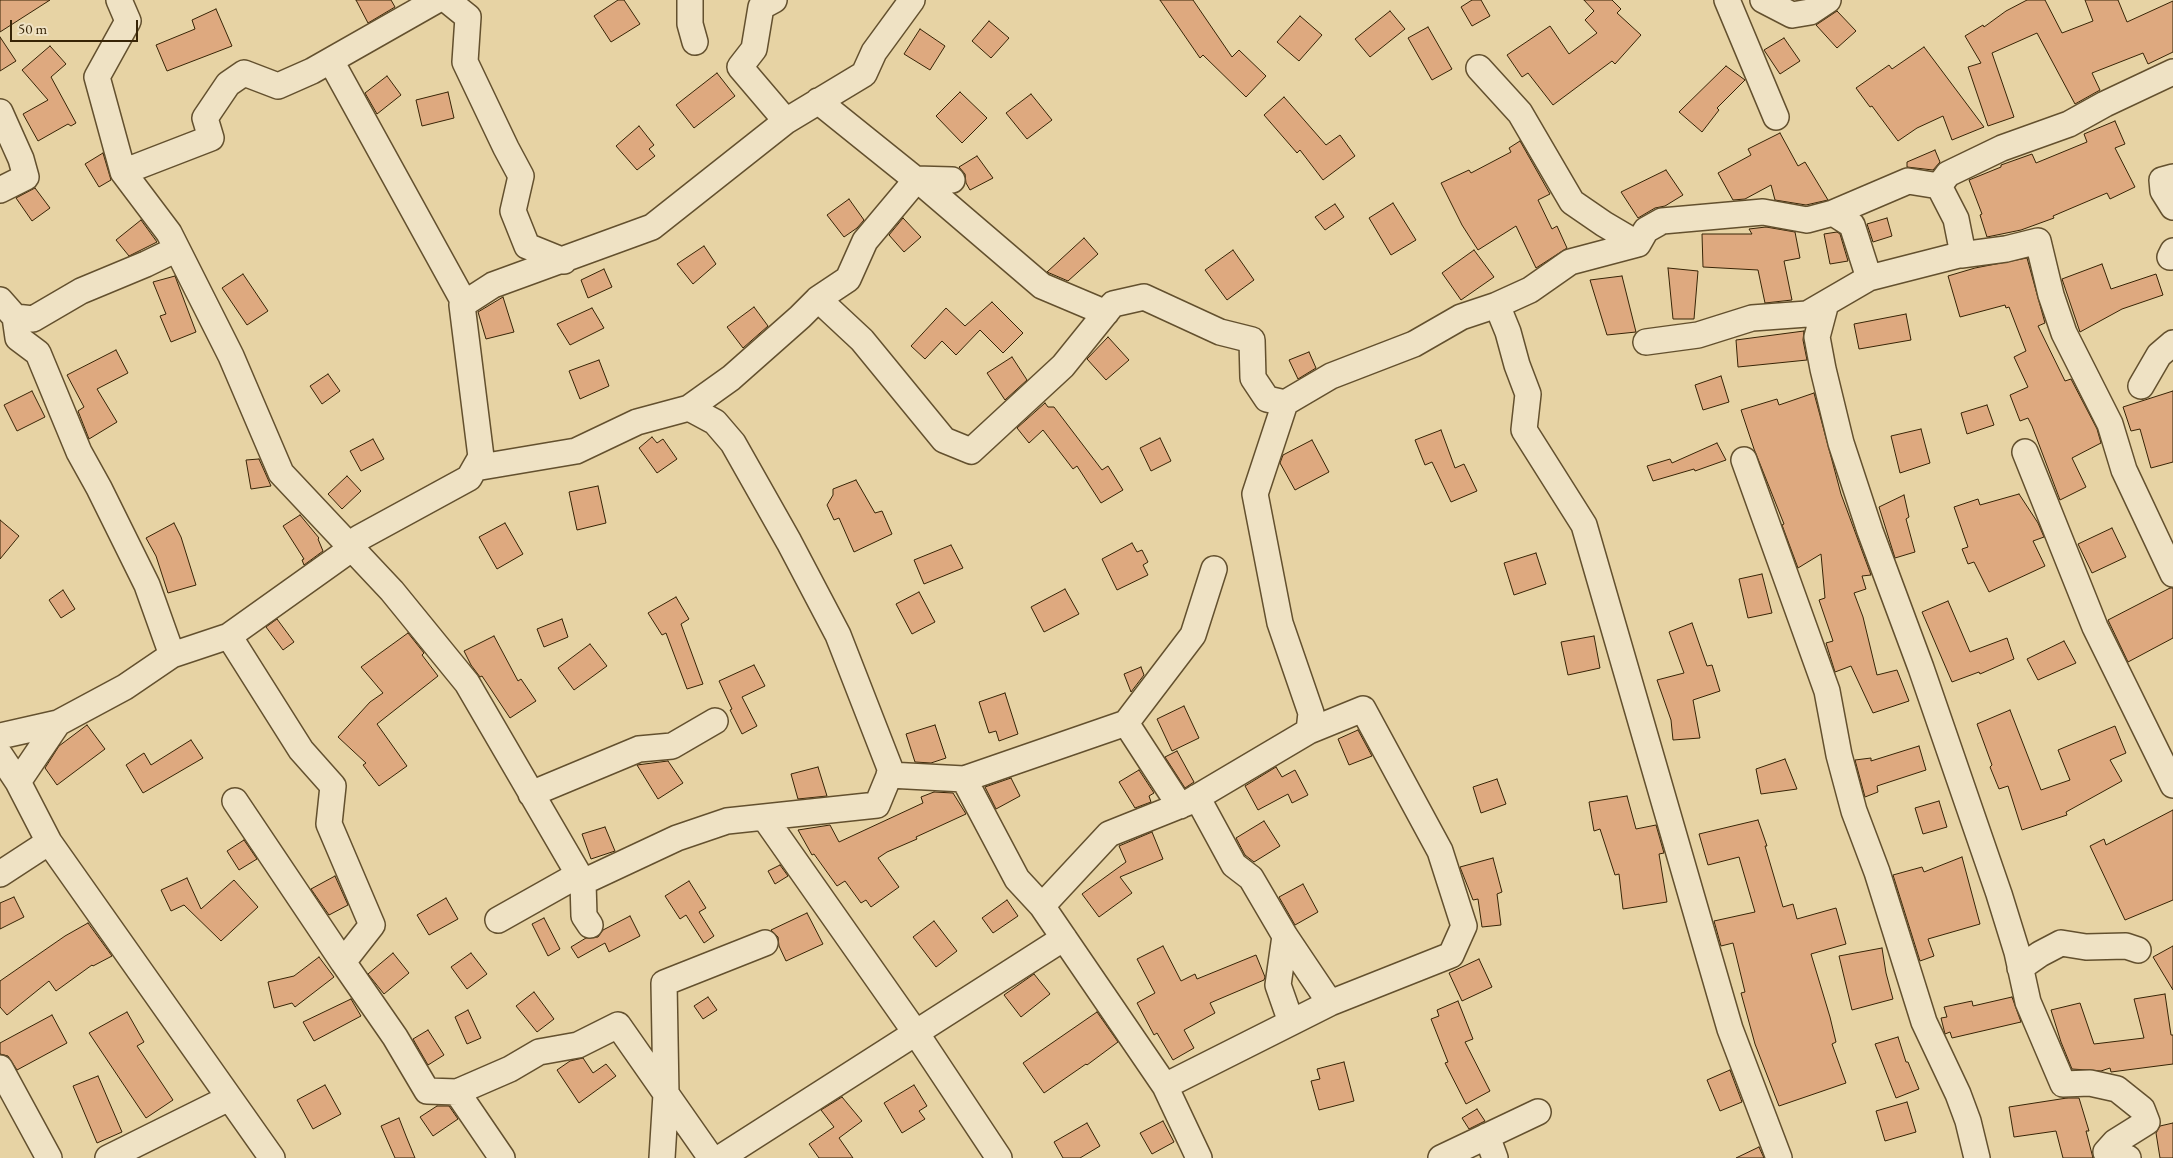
<!DOCTYPE html>
<html>
<head>
<meta charset="utf-8">
<style>
	body { margin:0 }
	#map { position:relative; width:2173px; height:1158px; overflow:hidden; background:#e7d3a4; font-family:"EB Garamond",serif }
	canvas { display:block }
	.scale { position:absolute; left:10px; top:20px; width:128px; height:22px; box-sizing:border-box; border:2px solid #372406; border-top:0; padding-left:6px; font-size:15px; line-height:18px; white-space:nowrap; color:#372406; -webkit-text-stroke:4px #efe2c4; paint-order:stroke }
</style>
</head>
<body>
<div id="map">
<canvas width="2173" height="1158"></canvas>
<div class="scale">50 m</div>
</div>
<script>
const g = document.querySelector('canvas').getContext('2d');
g.lineJoin = 'round';
function fill(path, color) { g.fillStyle = color; g.fill(path, 'evenodd'); }
const shape = rows => new Path2D(rows.map(r => 'M' + r).join(''));
function stroke(path, color, width, dash) { g.strokeStyle = color; g.lineWidth = width; g.lineCap = dash ? 'butt' : 'round'; g.setLineDash(dash || []); g.stroke(path); }
const building = shape([
	[0,0,50,0,0,32,0,0],
	[356,0,391,0,395,7,368,23,356,0],
	[618,0,624,0,640,24,611,42,594,16,618,0],
	[1160,0,1193,0,1232,57,1239,50,1266,76,1246,97,1203,55,1200,58,1160,0],
	[1472,0,1481,0,1490,16,1472,26,1461,7,1472,0],
	[1584,0,1612,0,1621,9,1617,13,1641,35,1615,64,1612,61,1553,105,1528,73,1522,77,1507,55,1550,26,1569,54,1597,33,1585,20,1594,11,1584,0],
	[2027,0,2045,0,2062,33,2093,21,2085,0,2118,0,2127,22,2173,1,2173,52,2148,64,2143,53,2092,73,2100,90,2075,104,2037,33,1992,53,2014,117,1988,126,1968,67,1981,63,1965,36,1983,25,1984,27,2006,11,2027,0],
	[216,9,232,46,167,71,156,45,195,29,192,20,216,9],
	[1390,11,1405,29,1370,57,1355,39,1390,11],
	[1837,11,1856,31,1837,48,1816,25,1837,11],
	[1300,16,1322,35,1299,61,1277,42,1300,16],
	[989,21,1009,38,991,58,972,41,989,21],
	[1428,27,1452,69,1432,80,1408,38,1428,27],
	[920,29,945,46,930,70,904,54,920,29],
	[0,37,16,61,0,71,0,37],
	[1784,38,1800,61,1780,74,1764,50,1784,38],
	[50,46,66,64,51,77,76,123,71,126,68,124,38,141,23,114,48,100,22,70,50,46],
	[1924,47,1984,127,1952,140,1943,116,1917,128,1898,141,1872,106,1870,107,1856,88,1889,65,1892,69,1924,47],
	[1726,66,1745,80,1717,108,1719,110,1702,132,1679,112,1726,66],
	[717,73,735,96,694,128,676,105,717,73],
	[387,76,401,95,377,114,365,93,387,76],
	[448,92,454,118,422,126,416,100,448,92],
	[960,92,987,118,962,143,936,116,960,92],
	[1031,94,1052,120,1027,139,1006,113,1031,94],
	[1284,97,1326,145,1340,135,1355,156,1323,180,1300,150,1297,153,1264,115,1284,97],
	[2115,121,2125,144,2115,148,2135,187,2110,199,2107,193,2053,216,2054,218,2021,230,1987,237,1980,215,1982,214,1969,180,2001,167,2001,165,2032,154,2036,163,2087,142,2084,134,2115,121],
	[639,126,654,145,649,149,655,156,637,170,616,146,639,126],
	[1780,133,1798,166,1805,162,1828,200,1806,205,1775,200,1771,185,1745,199,1733,200,1718,173,1751,155,1748,149,1780,133],
	[1520,141,1550,194,1538,200,1552,229,1557,226,1567,248,1536,268,1516,226,1478,250,1462,225,1441,183,1469,170,1471,173,1511,152,1509,148,1520,141],
	[1935,150,1940,162,1933,170,1907,167,1907,162,1935,150],
	[103,153,111,180,99,187,85,164,103,153],
	[977,156,993,178,970,190,966,183,965,174,959,167,977,156],
	[1666,170,1683,195,1665,206,1655,208,1638,218,1621,192,1666,170],
	[35,188,50,208,32,221,16,198,35,188],
	[849,199,864,220,857,228,844,237,827,215,849,199],
	[1393,203,1416,240,1391,255,1369,218,1393,203],
	[1335,204,1344,217,1325,230,1315,217,1335,204],
	[903,218,921,237,904,252,889,235,903,218],
	[1887,218,1892,236,1873,242,1867,224,1887,218],
	[141,220,157,242,129,256,116,240,141,220],
	[1766,227,1795,232,1800,258,1784,261,1792,300,1765,303,1758,270,1703,267,1702,234,1752,234,1749,229,1766,227],
	[1837,232,1840,234,1848,261,1830,264,1824,234,1837,232],
	[1084,238,1098,254,1068,281,1047,272,1084,238],
	[704,246,716,264,693,284,677,264,704,246],
	[1233,250,1254,280,1227,300,1205,270,1233,250],
	[1474,250,1494,277,1461,300,1442,273,1474,250],
	[2027,258,2045,323,2038,326,2065,381,2071,379,2097,429,2101,443,2072,458,2086,487,2060,500,2032,426,2028,418,2020,421,2010,395,2028,387,2014,357,2026,351,2009,307,2006,308,2005,305,1960,317,1948,276,1975,268,2027,258],
	[2102,264,2111,289,2156,274,2163,295,2122,309,2080,332,2062,279,2102,264],
	[1668,268,1698,271,1694,319,1673,319,1668,268],
	[604,269,612,287,588,298,581,280,604,269],
	[243,274,268,311,247,325,222,288,243,274],
	[175,276,196,332,171,342,160,316,166,314,153,282,175,276],
	[1622,276,1636,332,1607,335,1590,280,1622,276],
	[503,297,514,332,486,339,478,312,503,297],
	[992,302,1023,333,1003,353,980,330,956,355,942,341,925,359,911,346,946,308,965,326,992,302],
	[754,307,768,326,743,348,727,327,754,307],
	[592,308,604,328,570,345,557,324,592,308],
	[1906,314,1911,340,1859,349,1854,324,1906,314],
	[1804,331,1803,340,1807,360,1738,367,1736,340,1804,331],
	[1108,337,1129,360,1106,380,1087,359,1108,337],
	[116,350,128,373,97,389,117,422,89,439,78,411,84,407,67,375,116,350],
	[1309,352,1316,368,1298,379,1289,360,1309,352],
	[1012,357,1027,380,1005,400,987,373,1012,357],
	[599,360,609,386,580,399,569,371,599,360],
	[328,374,340,391,322,404,310,386,328,374],
	[1721,376,1729,402,1703,410,1695,385,1721,376],
	[32,391,45,417,17,431,4,405,32,391],
	[2173,391,2173,462,2151,468,2140,429,2131,431,2123,407,2173,391],
	[1814,393,1841,494,1871,575,1862,576,1866,589,1854,593,1863,617,1877,675,1897,670,1909,701,1873,713,1851,666,1835,672,1826,643,1833,641,1819,600,1825,598,1821,554,1798,568,1782,525,1784,524,1754,449,1741,410,1777,399,1779,405,1814,393],
	[1045,403,1048,407,1054,407,1102,470,1108,466,1123,490,1101,503,1077,466,1073,469,1043,430,1029,443,1017,428,1045,403],
	[1987,405,1994,425,1967,434,1961,413,1987,405],
	[1921,429,1930,463,1900,473,1891,436,1921,429],
	[1441,430,1455,468,1464,464,1477,491,1451,502,1432,462,1425,465,1415,440,1441,430],
	[652,437,657,443,663,439,677,459,657,473,639,448,652,437],
	[1160,438,1171,461,1151,471,1140,448,1160,438],
	[373,439,384,459,361,471,350,451,373,439],
	[1312,440,1329,472,1295,490,1280,463,1283,455,1312,440],
	[1717,443,1726,460,1695,471,1694,469,1653,481,1647,466,1670,459,1672,463,1717,443],
	[259,459,271,486,251,489,246,460,259,459],
	[347,476,361,491,342,509,328,494,347,476],
	[856,480,875,513,882,511,892,534,854,552,839,518,834,520,827,505,833,495,833,489,856,480],
	[598,486,606,523,577,530,569,492,598,486],
	[2019,494,2038,523,2044,537,2033,541,2045,566,1989,592,1974,562,1968,564,1962,549,1968,547,1954,507,1978,499,1980,505,2019,494],
	[1904,495,1909,517,1906,519,1915,552,1895,558,1879,507,1904,495],
	[300,515,319,538,318,539,323,551,304,565,302,560,304,559,283,526,300,515],
	[0,520,19,536,0,559,0,520],
	[174,523,181,537,196,585,168,593,156,556,146,538,174,523],
	[505,523,523,554,497,569,479,537,505,523],
	[2112,528,2126,557,2092,573,2078,544,2112,528],
	[1132,543,1137,552,1142,550,1148,562,1143,565,1148,575,1117,590,1102,559,1132,543],
	[951,545,963,568,924,584,914,560,951,545],
	[1536,553,1546,584,1514,595,1504,563,1536,553],
	[1762,574,1772,613,1748,618,1739,579,1762,574],
	[2170,588,2173,588,2173,638,2128,662,2108,620,2170,588],
	[1065,589,1079,614,1044,632,1031,607,1065,589],
	[63,590,75,609,61,618,49,600,63,590],
	[919,592,935,622,912,634,896,604,919,592],
	[676,597,689,619,681,624,703,684,687,689,666,633,662,635,648,613,676,597],
	[1948,601,1970,652,2007,638,2014,659,1980,674,1979,672,1952,682,1922,612,1948,601],
	[277,619,294,642,283,650,266,627,277,619],
	[562,619,568,637,544,647,537,629,562,619],
	[1692,623,1707,666,1712,665,1720,691,1693,700,1700,738,1673,740,1671,720,1657,680,1684,673,1669,632,1692,623],
	[408,633,424,653,422,655,438,676,377,724,407,766,379,786,363,765,366,763,338,737,370,702,383,693,361,667,408,633],
	[494,636,518,681,521,679,536,701,510,718,482,676,480,677,471,665,464,651,494,636],
	[1594,636,1600,668,1568,675,1561,642,1594,636],
	[2064,641,2076,663,2038,680,2027,659,2064,641],
	[590,644,607,666,574,690,558,668,590,644],
	[754,665,765,686,742,697,757,726,742,734,730,710,732,709,719,681,754,665],
	[1141,667,1144,675,1131,692,1124,674,1141,667],
	[1005,693,1018,734,999,741,996,731,989,733,979,702,1005,693],
	[1184,706,1199,738,1172,751,1157,719,1184,706],
	[2010,710,2041,790,2070,780,2058,750,2115,726,2126,753,2110,760,2122,781,2066,812,2067,815,2022,830,2008,786,1999,789,1990,767,1992,765,1977,724,2010,710],
	[87,725,105,749,57,785,45,768,59,746,87,725],
	[935,725,946,758,931,763,915,762,906,734,935,725],
	[1358,730,1372,756,1349,765,1338,739,1358,730],
	[191,740,203,758,143,793,126,765,144,753,151,765,191,740],
	[1919,746,1926,770,1877,786,1878,792,1865,797,1855,760,1871,758,1871,761,1919,746],
	[1177,751,1194,782,1185,788,1165,757,1177,751],
	[1785,759,1797,789,1761,794,1756,769,1785,759],
	[668,761,683,783,658,799,637,765,668,761],
	[818,767,827,796,798,799,791,774,818,767],
	[1276,767,1282,777,1295,770,1308,795,1292,803,1288,794,1258,810,1245,786,1276,767],
	[1139,770,1154,793,1149,796,1151,802,1135,808,1119,782,1139,770],
	[1011,778,1020,796,996,809,985,787,1011,778],
	[1497,779,1506,804,1481,813,1473,787,1497,779],
	[934,792,953,793,966,814,916,837,917,839,887,852,878,858,899,887,871,907,866,900,861,903,845,881,837,886,814,854,812,855,798,830,830,825,839,842,923,803,921,797,934,792],
	[1627,796,1636,829,1656,825,1664,853,1659,854,1667,902,1623,909,1619,874,1615,875,1600,829,1594,831,1589,802,1627,796],
	[1939,801,1947,827,1923,834,1915,808,1939,801],
	[2173,810,2173,900,2125,920,2090,846,2104,839,2106,845,2173,810],
	[1758,820,1767,846,1765,846,1783,907,1793,904,1797,919,1836,908,1846,944,1811,954,1830,1017,1836,1042,1832,1044,1846,1083,1779,1106,1755,1044,1741,993,1745,992,1733,943,1721,946,1714,921,1755,912,1739,857,1708,865,1699,834,1758,820],
	[1264,821,1280,846,1254,862,1245,855,1236,838,1264,821],
	[605,827,615,851,591,859,582,834,605,827],
	[1152,832,1163,859,1120,877,1132,893,1099,917,1082,894,1126,862,1119,846,1152,832],
	[244,840,257,859,239,870,227,851,244,840],
	[1962,857,1980,924,1928,939,1934,956,1920,961,1893,875,1922,867,1924,872,1962,857],
	[1493,858,1502,892,1497,894,1501,925,1482,927,1478,899,1473,900,1460,867,1493,858],
	[780,865,788,876,775,884,768,871,780,865],
	[335,876,348,905,329,915,311,889,335,876],
	[187,878,201,909,234,880,258,907,221,941,184,905,171,911,161,890,187,878],
	[689,881,706,908,699,912,714,936,704,943,686,915,680,919,665,896,689,881],
	[1303,884,1318,912,1295,925,1279,897,1303,884],
	[14,897,24,917,0,929,0,903,14,897],
	[446,898,458,919,429,935,417,915,446,898],
	[1007,900,1018,916,993,933,982,918,1007,900],
	[807,913,823,944,786,961,779,946,778,937,771,930,807,913],
	[630,916,640,936,609,952,605,943,578,958,571,947,586,938,598,937,603,930,630,916],
	[544,918,560,949,548,956,532,924,544,918],
	[934,921,957,951,936,967,913,937,934,921],
	[88,923,112,956,93,966,92,965,56,991,49,981,7,1015,0,1007,0,981,65,936,88,923],
	[1163,946,1181,981,1195,974,1197,979,1256,955,1265,977,1264,980,1210,1003,1215,1013,1184,1030,1194,1048,1173,1060,1157,1033,1154,1035,1137,1003,1155,993,1137,959,1163,946],
	[2173,946,2173,990,2153,957,2173,946],
	[1882,948,1886,973,1893,999,1852,1010,1839,956,1882,948],
	[393,953,409,973,384,994,368,974,393,953],
	[471,953,487,974,467,989,451,967,471,953],
	[319,957,334,977,295,1007,292,1003,274,1008,268,982,294,976,319,957],
	[1479,959,1492,987,1462,1001,1449,973,1479,959],
	[1034,974,1050,994,1021,1017,1004,995,1034,974],
	[534,992,554,1019,537,1032,516,1006,534,992],
	[2165,994,2171,1035,2173,1035,2173,1064,2111,1072,2110,1068,2101,1071,2072,1069,2061,1042,2051,1010,2080,1003,2094,1044,2144,1038,2134,999,2165,994],
	[708,997,717,1010,703,1019,694,1006,708,997],
	[2012,997,2021,1022,1952,1038,1950,1032,1945,1034,1941,1018,1947,1017,1944,1007,1972,1001,1973,1006,2012,997],
	[351,999,361,1016,314,1041,303,1022,351,999],
	[1458,1001,1473,1039,1465,1042,1490,1091,1466,1104,1445,1063,1448,1062,1431,1019,1439,1016,1437,1010,1458,1001],
	[468,1010,481,1038,467,1044,455,1017,468,1010],
	[127,1012,144,1042,137,1046,173,1100,146,1118,89,1033,127,1012],
	[1097,1012,1118,1042,1087,1065,1086,1064,1044,1093,1023,1063,1097,1012],
	[52,1015,67,1043,17,1070,8,1056,0,1054,0,1043,52,1015],
	[428,1030,444,1055,428,1065,413,1039,428,1030],
	[1898,1037,1906,1062,1908,1062,1919,1089,1896,1098,1875,1044,1898,1037],
	[583,1058,593,1073,606,1064,616,1076,579,1103,557,1070,570,1061,583,1058],
	[1344,1062,1354,1101,1319,1110,1311,1081,1320,1079,1317,1069,1344,1062],
	[1730,1070,1742,1102,1720,1111,1707,1080,1730,1070],
	[98,1076,122,1132,97,1143,73,1086,98,1076],
	[325,1085,341,1114,313,1129,297,1100,325,1085],
	[914,1085,927,1106,919,1111,925,1119,902,1133,884,1103,914,1085],
	[842,1097,862,1121,839,1138,853,1158,819,1158,809,1144,834,1127,821,1110,842,1097],
	[2067,1098,2079,1098,2089,1131,2086,1131,2093,1158,2063,1158,2056,1131,2014,1137,2009,1107,2067,1098],
	[1907,1102,1916,1132,1885,1141,1876,1111,1907,1102],
	[437,1106,449,1106,458,1119,433,1136,420,1117,437,1106],
	[1477,1109,1485,1121,1469,1129,1462,1118,1477,1109],
	[399,1118,406,1136,415,1158,395,1158,381,1126,399,1118],
	[1163,1121,1174,1142,1152,1154,1140,1133,1163,1121],
	[1087,1123,1100,1146,1080,1158,1063,1158,1054,1142,1087,1123],
	[2173,1123,2173,1158,2160,1158,2156,1133,2160,1126,2173,1123],
	[1759,1147,1764,1158,1736,1158,1759,1147]
]);
fill(building, '#dea97f');
stroke(building, '#372406', 1);
const minor = shape([
	[119,0,128,21,97,77,123,172,169,233,231,356,281,473,392,591,467,683,583,882,677,838,727,821,877,805,891,771,838,635,789,542,733,443,715,422,689,408,731,378,800,317,818,299,862,340,944,440,971,451,1063,366,1113,304,1144,297,1220,332,1252,340,1253,378,1267,399,1285,403],
	[447,0,468,17,465,62,506,148,521,176,513,211,527,246,564,261],
	[690,0,690,24,695,42],
	[774,0,761,7,754,49,740,67,786,121],
	[1727,0,1776,117],
	[1763,0,1792,15,1810,12,1828,0],
	[331,61,465,304],
	[1479,68,1520,113,1572,202,1604,224,1638,244,1570,262,1530,290,1497,305],
	[818,101,915,179,952,180],
	[0,112,21,159,26,177,0,190],
	[123,172,211,138,205,118,228,84,244,73,278,86,312,71,437,0],
	[2173,177,2162,180,2163,191,2173,207],
	[1833,213,1908,181,1939,186],
	[1638,244,1646,230,1662,221,1763,212,1807,220,1833,213,1852,225,1869,278],
	[1961,255,2006,249,2038,241,2051,295,2064,333,2110,424,2124,470,2173,574],
	[2170,257,2173,251],
	[818,299,848,279,865,241,917,179,1042,286,1106,313],
	[0,300,15,317,33,319,81,291,146,264,177,249],
	[1826,303,1817,337,1823,369,1841,443,1870,531,1921,668,1999,894,2017,952,2028,1002,2063,1084,2090,1083,2117,1089,2142,1109,2147,1122,2115,1142,2106,1152,2128,1158],
	[15,317,18,338,38,353,79,452,99,488,147,585,172,655],
	[1646,342,1698,335,1752,318,1807,314,1869,278,1963,254,1956,219,1939,186,1948,174,2002,148,2069,124,2105,104,2173,72],
	[2141,386,2159,355,2173,343],
	[2025,452,2095,627,2173,785],
	[1744,460,1827,691,1839,755,1854,811,1877,872,1924,1022,1958,1094,1968,1121,1977,1158],
	[475,468,576,451,637,422,689,408],
	[229,636,301,750,333,786,329,824,372,925,343,962,395,1037,427,1091,457,1092,510,1069,539,1052,578,1045,618,1025,711,1158],
	[1126,723,1180,806],
	[1309,731,1311,713,1280,623,1255,494,1285,403,1331,376,1414,344,1461,317,1497,305,1508,332,1517,365,1528,394,1524,430,1584,525,1730,1029,1779,1158],
	[0,736,58,723,125,687,172,655,229,636,351,549,359,538,469,478,481,457,462,305,493,285,652,227,786,121,864,74,874,52,912,0],
	[0,755,18,782,49,842,272,1158],
	[889,775,964,779,1126,723,1193,635,1214,569],
	[964,779,1017,879,1042,906,1165,1086,1199,1158],
	[18,782,58,723],
	[531,794,639,749,672,746,715,721],
	[1197,797,1234,865,1251,878,1285,936,1330,1003],
	[235,801,343,962],
	[764,817,920,1039,999,1158],
	[0,874,49,842],
	[583,882,584,916,590,925],
	[1042,906,1109,834,1189,802,1309,731,1363,709,1440,851,1464,926,1451,955,1330,1003,1165,1086],
	[498,920,578,875],
	[1285,936,1278,985,1291,1022],
	[2020,968,2040,954,2061,943,2086,947,2126,946,2138,950],
	[0,1068,49,1158],
	[457,1092,502,1158],
	[1487,1136,1495,1158],
	[108,1158,229,1098],
	[662,1158,666,1094,664,983,765,943],
	[720,1158,1064,938],
	[1441,1158,1538,1112]
]);
stroke(minor, '#63502e', 28);
stroke(minor, '#efe2c4', 25);
</script>
</body>
</html>
